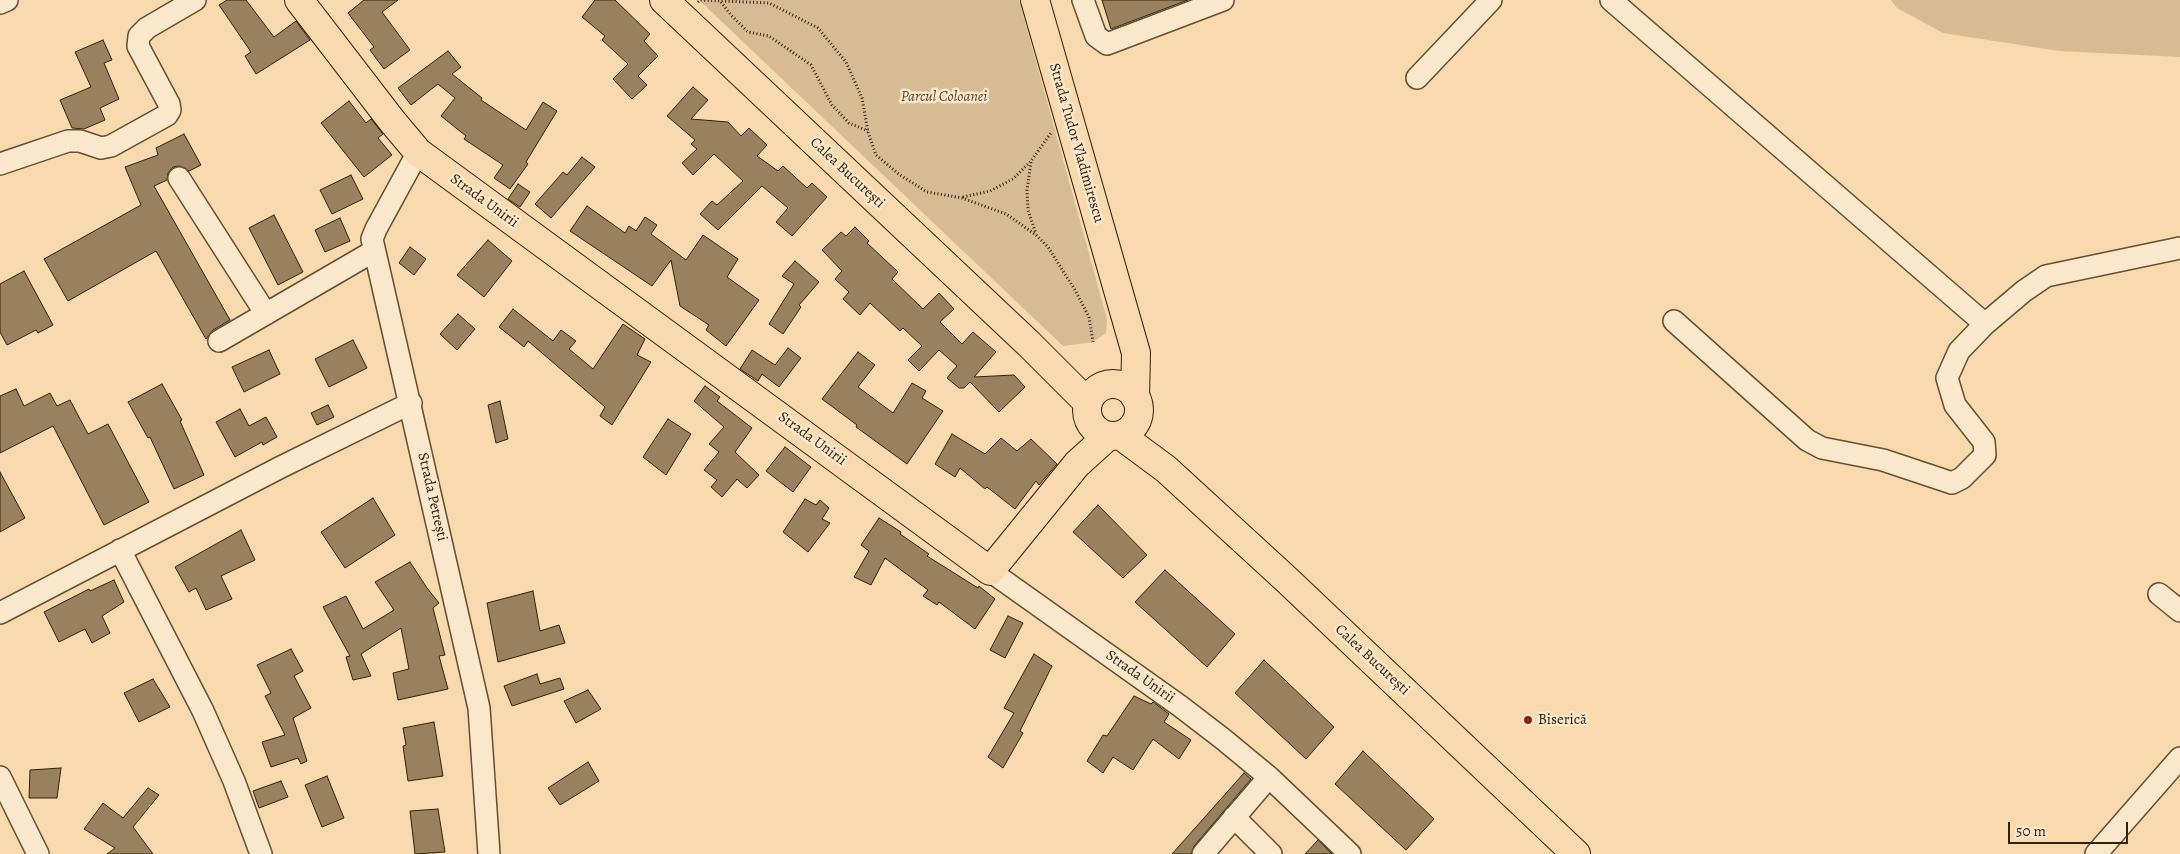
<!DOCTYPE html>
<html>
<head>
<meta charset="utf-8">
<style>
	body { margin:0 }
	#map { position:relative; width:2180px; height:854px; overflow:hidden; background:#f9daaf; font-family:Alegreya,serif }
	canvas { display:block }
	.scale { position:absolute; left:2008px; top:822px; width:120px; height:22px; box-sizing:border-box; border:2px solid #322109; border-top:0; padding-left:6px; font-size:15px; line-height:18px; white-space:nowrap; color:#322109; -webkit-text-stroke:4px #fbe7cb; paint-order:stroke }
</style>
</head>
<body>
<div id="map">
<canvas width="2180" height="854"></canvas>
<div class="scale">50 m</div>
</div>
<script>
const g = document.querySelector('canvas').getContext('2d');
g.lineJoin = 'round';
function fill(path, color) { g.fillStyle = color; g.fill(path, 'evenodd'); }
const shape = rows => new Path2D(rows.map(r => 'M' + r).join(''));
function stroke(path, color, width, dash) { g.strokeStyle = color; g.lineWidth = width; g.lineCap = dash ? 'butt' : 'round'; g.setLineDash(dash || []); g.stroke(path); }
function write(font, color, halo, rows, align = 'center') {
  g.font = font + ' Alegreya,serif'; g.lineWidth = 5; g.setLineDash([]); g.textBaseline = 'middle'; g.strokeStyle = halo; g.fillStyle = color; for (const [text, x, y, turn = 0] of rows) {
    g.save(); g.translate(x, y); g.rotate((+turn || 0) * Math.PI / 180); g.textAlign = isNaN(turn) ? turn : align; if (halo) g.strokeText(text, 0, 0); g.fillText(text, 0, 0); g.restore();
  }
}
fill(shape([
	[699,0,1019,0,1107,319,1106,333,1093,342,1063,346],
	[1891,0,2180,0,2180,57,2059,51,1943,33,1897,8]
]), '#d7bb93');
const building = shape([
	[227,0,246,0,274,37,296,21,310,40,256,74,245,56,251,52,219,5,227,0],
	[364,0,398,0,382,12,410,50,384,69,370,50,374,47,348,13,364,0],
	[595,0,615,0,650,34,644,41,658,56,638,76,647,85,632,99,613,79,628,64,602,40,605,36,582,17,595,0],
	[1102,0,1188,0,1111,29,1102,0],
	[103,40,112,60,104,63,119,99,100,108,105,120,84,129,72,128,60,100,91,87,75,52,103,40],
	[448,51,461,67,452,74,482,98,481,100,526,130,543,102,557,111,526,162,528,164,510,189,494,178,503,165,464,139,466,136,441,116,455,98,438,84,411,105,398,88,448,51],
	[693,87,708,100,691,119,728,122,741,136,749,128,767,145,757,156,778,171,783,166,807,188,812,183,827,197,792,236,776,222,788,208,762,186,718,230,700,214,712,201,717,205,743,181,714,154,693,175,682,163,697,149,691,144,695,140,667,116,693,87],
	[349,101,366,123,371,119,383,134,378,138,392,155,364,177,321,123,349,101],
	[184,134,201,165,189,171,179,166,173,167,168,173,167,180,154,186,230,320,213,330,206,339,156,251,68,301,44,259,141,205,125,167,158,155,156,148,184,134],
	[582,157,595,167,551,218,535,204,563,172,567,175,582,157],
	[351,175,363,199,332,214,320,190,351,175],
	[518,184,530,192,520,207,508,199,518,184],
	[587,206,625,233,629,226,636,231,645,217,657,225,651,234,686,260,703,235,738,259,727,277,759,300,726,346,706,330,709,325,680,306,671,260,652,286,570,231,587,206],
	[274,215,303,272,278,285,249,228,274,215],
	[340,218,350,241,325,252,315,230,340,218],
	[855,227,869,241,867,243,898,272,892,279,923,309,939,293,954,309,940,322,962,344,973,332,996,352,974,377,1014,375,1025,387,999,412,970,382,964,388,959,388,947,378,957,366,939,350,919,371,908,360,922,346,903,328,900,331,870,303,860,315,843,299,849,292,835,279,842,271,822,250,841,232,846,236,855,227],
	[488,240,512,261,484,297,457,275,488,240],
	[410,247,426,259,414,275,399,263,410,247],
	[795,261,819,282,799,305,801,307,783,334,769,324,794,284,782,276,795,261],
	[24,271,53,325,38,333,36,330,7,345,0,332,0,284,24,271],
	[513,309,553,341,561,330,576,341,569,349,593,369,623,324,645,339,637,355,651,362,612,425,600,416,605,407,528,341,524,347,499,327,513,309],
	[458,314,475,329,457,350,440,334,458,314],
	[353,340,367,368,329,387,315,359,353,340],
	[788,348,801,358,779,387,762,374,758,381,740,369,752,350,775,365,788,348],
	[269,350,280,374,244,392,232,367,269,350],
	[858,352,875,365,858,387,893,413,912,383,926,391,922,398,943,411,907,464,856,427,857,425,822,399,858,352],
	[162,384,182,420,180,421,204,475,174,489,150,437,148,438,128,402,162,384],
	[705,386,720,397,717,401,752,428,735,452,759,475,747,488,737,479,722,497,711,487,717,480,704,470,719,452,709,444,724,427,694,401,705,386],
	[16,389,24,406,50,393,57,406,70,400,88,434,108,424,149,502,104,525,53,426,0,453,0,396,16,389],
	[500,401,508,439,496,443,488,405,500,401],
	[328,405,334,417,317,425,311,413,328,405],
	[240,409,249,426,266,417,277,437,263,445,262,442,235,457,216,422,240,409],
	[668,419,691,434,666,475,643,457,668,419],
	[952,434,985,454,1001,438,1017,451,1031,439,1057,464,1039,485,1036,481,1015,509,987,487,985,489,960,468,955,477,935,464,952,434],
	[785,447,811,467,793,492,766,471,785,447],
	[0,472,25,518,0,532,0,472],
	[373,498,395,535,345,568,321,532,373,498],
	[805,499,816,505,820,500,829,508,822,519,830,523,808,552,783,532,805,499],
	[1098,505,1147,555,1123,578,1073,532,1098,505],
	[879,518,901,532,900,534,929,554,927,556,978,588,979,586,995,599,975,629,939,602,937,605,923,596,928,590,885,558,871,585,854,577,869,551,861,545,879,518],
	[241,530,255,560,221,576,232,599,206,610,196,588,189,592,175,567,241,530],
	[410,562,427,588,439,603,433,608,445,655,439,656,448,689,398,700,393,673,409,669,401,628,361,654,371,676,353,680,346,657,350,656,323,607,346,596,363,629,394,610,375,582,410,562],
	[1165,570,1235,634,1207,667,1135,602,1165,570],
	[114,580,124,602,102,616,110,633,92,643,85,629,59,642,44,612,89,589,90,591,114,580],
	[533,591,540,631,559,625,565,643,498,662,487,603,533,591],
	[1008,616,1023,623,1005,658,990,650,1008,616],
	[291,649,303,671,294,676,311,708,293,718,307,761,301,764,298,758,271,767,262,742,285,735,265,696,271,693,257,665,291,649],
	[1034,654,1052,666,1020,731,1023,733,1003,768,988,757,1014,713,1004,708,1034,654],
	[1264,660,1334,727,1306,759,1235,693,1264,660],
	[537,674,540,684,560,678,564,689,512,706,504,686,537,674],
	[153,679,170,707,139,722,124,693,153,679],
	[588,690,601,709,576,723,564,701,588,690],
	[1134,696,1151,704,1153,702,1169,714,1164,722,1191,740,1179,759,1153,739,1133,770,1113,757,1103,773,1087,761,1103,735,1107,736,1134,696],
	[434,722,443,776,408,781,403,746,406,745,403,728,434,722],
	[1363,751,1434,819,1406,850,1335,784,1363,751],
	[588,762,599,781,560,805,548,788,588,762],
	[61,768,57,798,29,798,30,770,61,768],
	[1244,773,1251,779,1194,846,1191,854,1172,854,1244,773],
	[327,776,344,818,322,827,305,785,327,776],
	[281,781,288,797,259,808,253,791,281,781],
	[148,788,159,795,133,827,153,854,107,854,115,848,84,829,103,803,123,818,148,788],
	[438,809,445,852,415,854,410,811,438,809],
	[1318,840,1332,854,1305,854,1318,840]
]);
fill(building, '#99815f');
stroke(building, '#322109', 1);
const minor = shape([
	[1083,0,1096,36,1107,44,1223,0],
	[1611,0,1985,324],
	[0,3,7,0],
	[1417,78,1491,0],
	[418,152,376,229,372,239,479,708,489,854],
	[0,164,68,141,80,141,101,148,111,146,167,115,170,110,169,104,138,46,139,36,147,28,195,0],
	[179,178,266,314],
	[1674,321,1807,440,1822,448,1883,460,1952,483,1962,478,1985,455,1984,442,1955,405,1947,378,1959,351,1985,324,2024,291,2046,276,2180,248],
	[219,341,374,251],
	[120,550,203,711,234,781,261,854],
	[990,571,1180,706,1223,739,1269,777,1350,854],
	[2159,594,2180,611],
	[0,613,281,467,411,403],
	[0,777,38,854],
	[1234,817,1271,854],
	[1203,854,1269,777],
	[2096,854,2180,758]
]);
const major = shape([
	[299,0,392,121,418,152,990,571,1077,464,1108,436],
	[664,0,1029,344,1088,403],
	[1035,0,1136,353,1135,397],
	'1087 410a26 26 0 1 1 52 0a26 26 0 1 1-52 0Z',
	[1120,435,1166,469,1287,580,1576,854]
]);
stroke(minor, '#644f32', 24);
stroke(major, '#322109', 30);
stroke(shape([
	[698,2,700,0,769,3,818,28,846,62,862,98,868,132,876,155,900,175,927,192,962,198,1006,214,1036,235,1048,247,1075,290,1089,317,1093,342],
	[721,2,731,15,748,32,769,36,811,65,832,105,849,123,868,131],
	[1031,162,1027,190,1028,210,1036,234],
	[963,197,990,191,1013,179,1031,161,1051,133]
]), '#322109', 3, [1, 2.5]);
stroke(minor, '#fbe7cb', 21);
stroke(major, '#f9daaf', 28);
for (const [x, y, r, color] of [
	[1528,720,5,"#8f2418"]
]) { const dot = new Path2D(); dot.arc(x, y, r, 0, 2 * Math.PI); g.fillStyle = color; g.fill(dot); stroke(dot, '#fbe7cb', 2); }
write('italic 15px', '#5b482c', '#fbe7cb', [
	["Parcul Coloanei",944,97]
]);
write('15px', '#322109', '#fbe7cb', [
	["Strada Tudor Vladimirescu",1076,143,74],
	["Calea București",847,173,43],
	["Strada Unirii",484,201,36],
	["Strada Unirii",812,439,36],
	["Strada Petrești",432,497,77],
	["Calea București",1372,660,43],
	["Strada Unirii",1140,677,35]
]);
write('15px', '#322109', '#fbe7cb', [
	["Biserică",1538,720]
], 'left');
</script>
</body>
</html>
